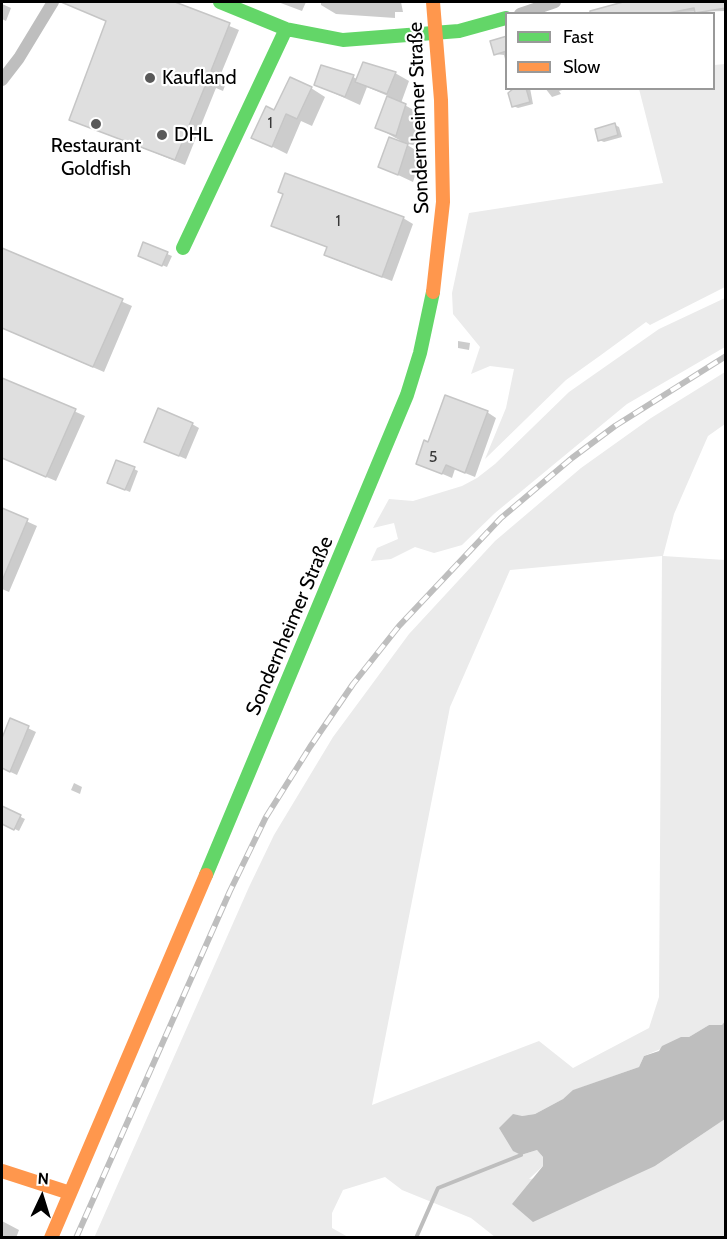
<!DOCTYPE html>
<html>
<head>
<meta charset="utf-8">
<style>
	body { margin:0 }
	#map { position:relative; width:727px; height:1239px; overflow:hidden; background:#fff; font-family:Cabin,sans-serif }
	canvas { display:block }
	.frame { position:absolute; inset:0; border:3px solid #000; pointer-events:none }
	.legend { position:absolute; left:505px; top:12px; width:210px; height:78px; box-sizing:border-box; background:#fff; border:2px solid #999; margin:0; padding:8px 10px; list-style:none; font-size:18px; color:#000 }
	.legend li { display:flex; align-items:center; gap:12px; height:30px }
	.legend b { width:30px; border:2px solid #999 }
	.north { position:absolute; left:12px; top:1167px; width:60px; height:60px; -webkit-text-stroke:4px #fff; paint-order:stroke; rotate:4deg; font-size:16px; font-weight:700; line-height:24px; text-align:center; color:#000 }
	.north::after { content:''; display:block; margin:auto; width:21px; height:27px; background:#000; clip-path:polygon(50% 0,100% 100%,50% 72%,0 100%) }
</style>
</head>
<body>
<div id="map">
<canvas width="727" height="1239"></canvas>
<div class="frame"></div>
<ul class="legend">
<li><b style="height:8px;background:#63d668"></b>Fast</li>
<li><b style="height:8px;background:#ff974d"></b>Slow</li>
</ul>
<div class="north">N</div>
</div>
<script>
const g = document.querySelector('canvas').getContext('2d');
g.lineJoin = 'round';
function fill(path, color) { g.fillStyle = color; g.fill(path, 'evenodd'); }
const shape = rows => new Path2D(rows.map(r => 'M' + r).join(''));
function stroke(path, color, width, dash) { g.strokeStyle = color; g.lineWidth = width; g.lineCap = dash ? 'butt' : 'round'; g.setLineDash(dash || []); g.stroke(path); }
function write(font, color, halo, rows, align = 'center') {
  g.font = font + ' Cabin,sans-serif'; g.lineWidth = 4.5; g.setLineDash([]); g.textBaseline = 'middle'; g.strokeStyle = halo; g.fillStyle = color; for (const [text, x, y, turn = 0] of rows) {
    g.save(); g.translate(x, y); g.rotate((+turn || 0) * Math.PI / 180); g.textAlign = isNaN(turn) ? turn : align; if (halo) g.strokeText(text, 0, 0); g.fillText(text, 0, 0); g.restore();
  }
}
fill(shape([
	[725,64,725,287,650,325,646,322,601,355,566,380,485,459,506,408,514,369,490,366,471,374,480,347,453,314,452,293,469,213,663,183,639,89,714,88,714,65],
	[725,298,725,347,627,404,495,513,462,545,434,553,415,547,391,559,371,561,377,548,398,539,394,523,373,528,389,499,413,501,462,486,477,478,495,464,569,392,659,329],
	[725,372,725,424,708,436,674,514,663,556,725,560,725,1021,722,1025,709,1025,689,1037,644,1056,639,1067,574,1090,563,1099,535,1114,522,1116,521,1155,537,1150,543,1157,543,1166,529,1179,655,1166,725,1119,725,1237,495,1237,471,1218,402,1190,385,1177,343,1190,332,1213,332,1228,348,1237,94,1238,249,887,274,835,333,737,367,691,409,634,495,541,581,468,651,418],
	[662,556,659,997,649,1028,573,1068,539,1041,372,1105,450,707,510,570]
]), '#ebebeb');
fill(shape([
	[725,1021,725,1119,655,1166,533,1222,512,1204,543,1166,543,1157,537,1150,521,1155,513,1151,499,1128,513,1114,522,1116,535,1114,563,1099,573,1090,639,1067,644,1056,659,1051,662,1046,681,1037,689,1037,709,1025,722,1025]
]), '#bebebe');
fill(shape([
	[73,2,171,2,239,30,220,76,227,80,223,91,216,88,185,165,71,119,108,22,71,6],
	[278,2,306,2,302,11],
	[321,2,401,2,403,12,395,12,395,18,336,14,321,5],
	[630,2,726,2,726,11,589,14],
	[2,4,11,8,6,21,2,19],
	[506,38,506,63,504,55,495,54],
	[395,73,409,81,401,103,426,117,417,146,404,143,422,154,413,182,379,166,401,141,376,127,388,96,367,87,360,105,316,85,353,77,357,79],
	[311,88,325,97,312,126,301,121,287,154,253,137,275,112],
	[511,88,530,88,533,104,518,108,513,106],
	[545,88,566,88,566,89,559,91,561,94,552,97],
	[615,125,619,127,622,137,604,142,599,140],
	[403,218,413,224,392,281,336,260,326,255,329,248,273,225],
	[2,249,132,306,104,372,2,328],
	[167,254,172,256,167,267,144,258],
	[458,341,470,343,469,350,458,348],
	[2,379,85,416,56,481,2,458],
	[487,412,496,418,475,477,455,469,452,478,417,463,429,443],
	[192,424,199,428,186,459,153,445],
	[134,469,138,471,130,492,113,485],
	[2,510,37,526,9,592,2,589],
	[11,720,36,732,17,775,2,768,2,742],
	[74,783,82,787,80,794,71,790],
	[2,808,25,819,19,831,2,823],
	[2,1221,19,1230,16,1238,2,1238]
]), '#0003');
stroke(shape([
	[416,1238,438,1188,521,1155]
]), '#bebebe', 4);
const building = shape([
	[61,2,175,2,230,23,211,71,218,73,213,86,206,84,175,160,69,120,106,21,61,2],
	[623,2,726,2,726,8,695,13,694,8,663,14,590,14,590,11,623,2],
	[507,36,507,51,494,55,490,41,507,36],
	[363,62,396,72,387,94,355,82,363,62],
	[321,65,354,75,345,97,314,85,321,65],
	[290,77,312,87,297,119,286,114,272,147,251,138,266,106,274,110,290,77],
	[514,88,526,88,530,102,512,107,508,93,514,88],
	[387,96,406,104,396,136,375,128,387,96],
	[615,123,618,135,598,141,595,129,615,123],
	[389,137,408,144,398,175,378,167,389,137],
	[285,173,404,217,382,277,324,255,327,247,271,226,283,194,278,192,285,173],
	[143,242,168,252,162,266,138,256,143,242],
	[2,248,123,299,93,367,2,328,2,248],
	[2,378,76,409,46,477,2,458,2,378],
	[445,395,488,411,465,473,446,465,442,474,416,464,424,440,428,442,445,395],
	[158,408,193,423,179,456,144,442,158,408],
	[116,460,135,467,125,490,107,483,116,460],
	[2,508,28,519,2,581,2,508],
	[10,718,29,726,10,772,2,768,2,738,10,718],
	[2,806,21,815,14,830,2,824,2,806]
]);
fill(building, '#dfdfdf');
stroke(building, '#c6c6c6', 1.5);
stroke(shape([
	[520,14,555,2],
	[2,80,19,58,53,2]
]), '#bebebe', 12);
stroke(shape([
	[220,2,286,29,343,40,459,31,506,18],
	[183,248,286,29],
	[206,875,407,395,420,353,433,292]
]), '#63d668', 14);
stroke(shape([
	[433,2,441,100,443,202,433,292],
	[2,1171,70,1193],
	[51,1238,206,875]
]), '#ff974d', 14);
const rail = shape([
	[76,1238,230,891,266,817,310,747,353,684,399,626,501,518,572,458,615,426,726,356]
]);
stroke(rail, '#bebebe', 6);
stroke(rail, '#fff', 4, [11]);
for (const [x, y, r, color] of [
	[150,78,6,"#595959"],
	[96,124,6,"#595959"],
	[162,135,6,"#595959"]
]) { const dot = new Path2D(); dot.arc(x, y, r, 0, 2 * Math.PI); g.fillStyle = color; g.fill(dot); stroke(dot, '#fff', 2); }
write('16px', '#383838', null, [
	["1",270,123],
	["1",338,221],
	["5",433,457]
]);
write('20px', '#000', '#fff', [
	["Kaufland",162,78],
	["DHL",174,135],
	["Restaurant",96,146,"center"],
	["Goldfish",96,169,"center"]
], 'left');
write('20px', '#000', '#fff', [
	["Sondernheimer Straße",419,118,-92],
	["Sondernheimer Straße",290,626,-67]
]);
</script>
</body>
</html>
